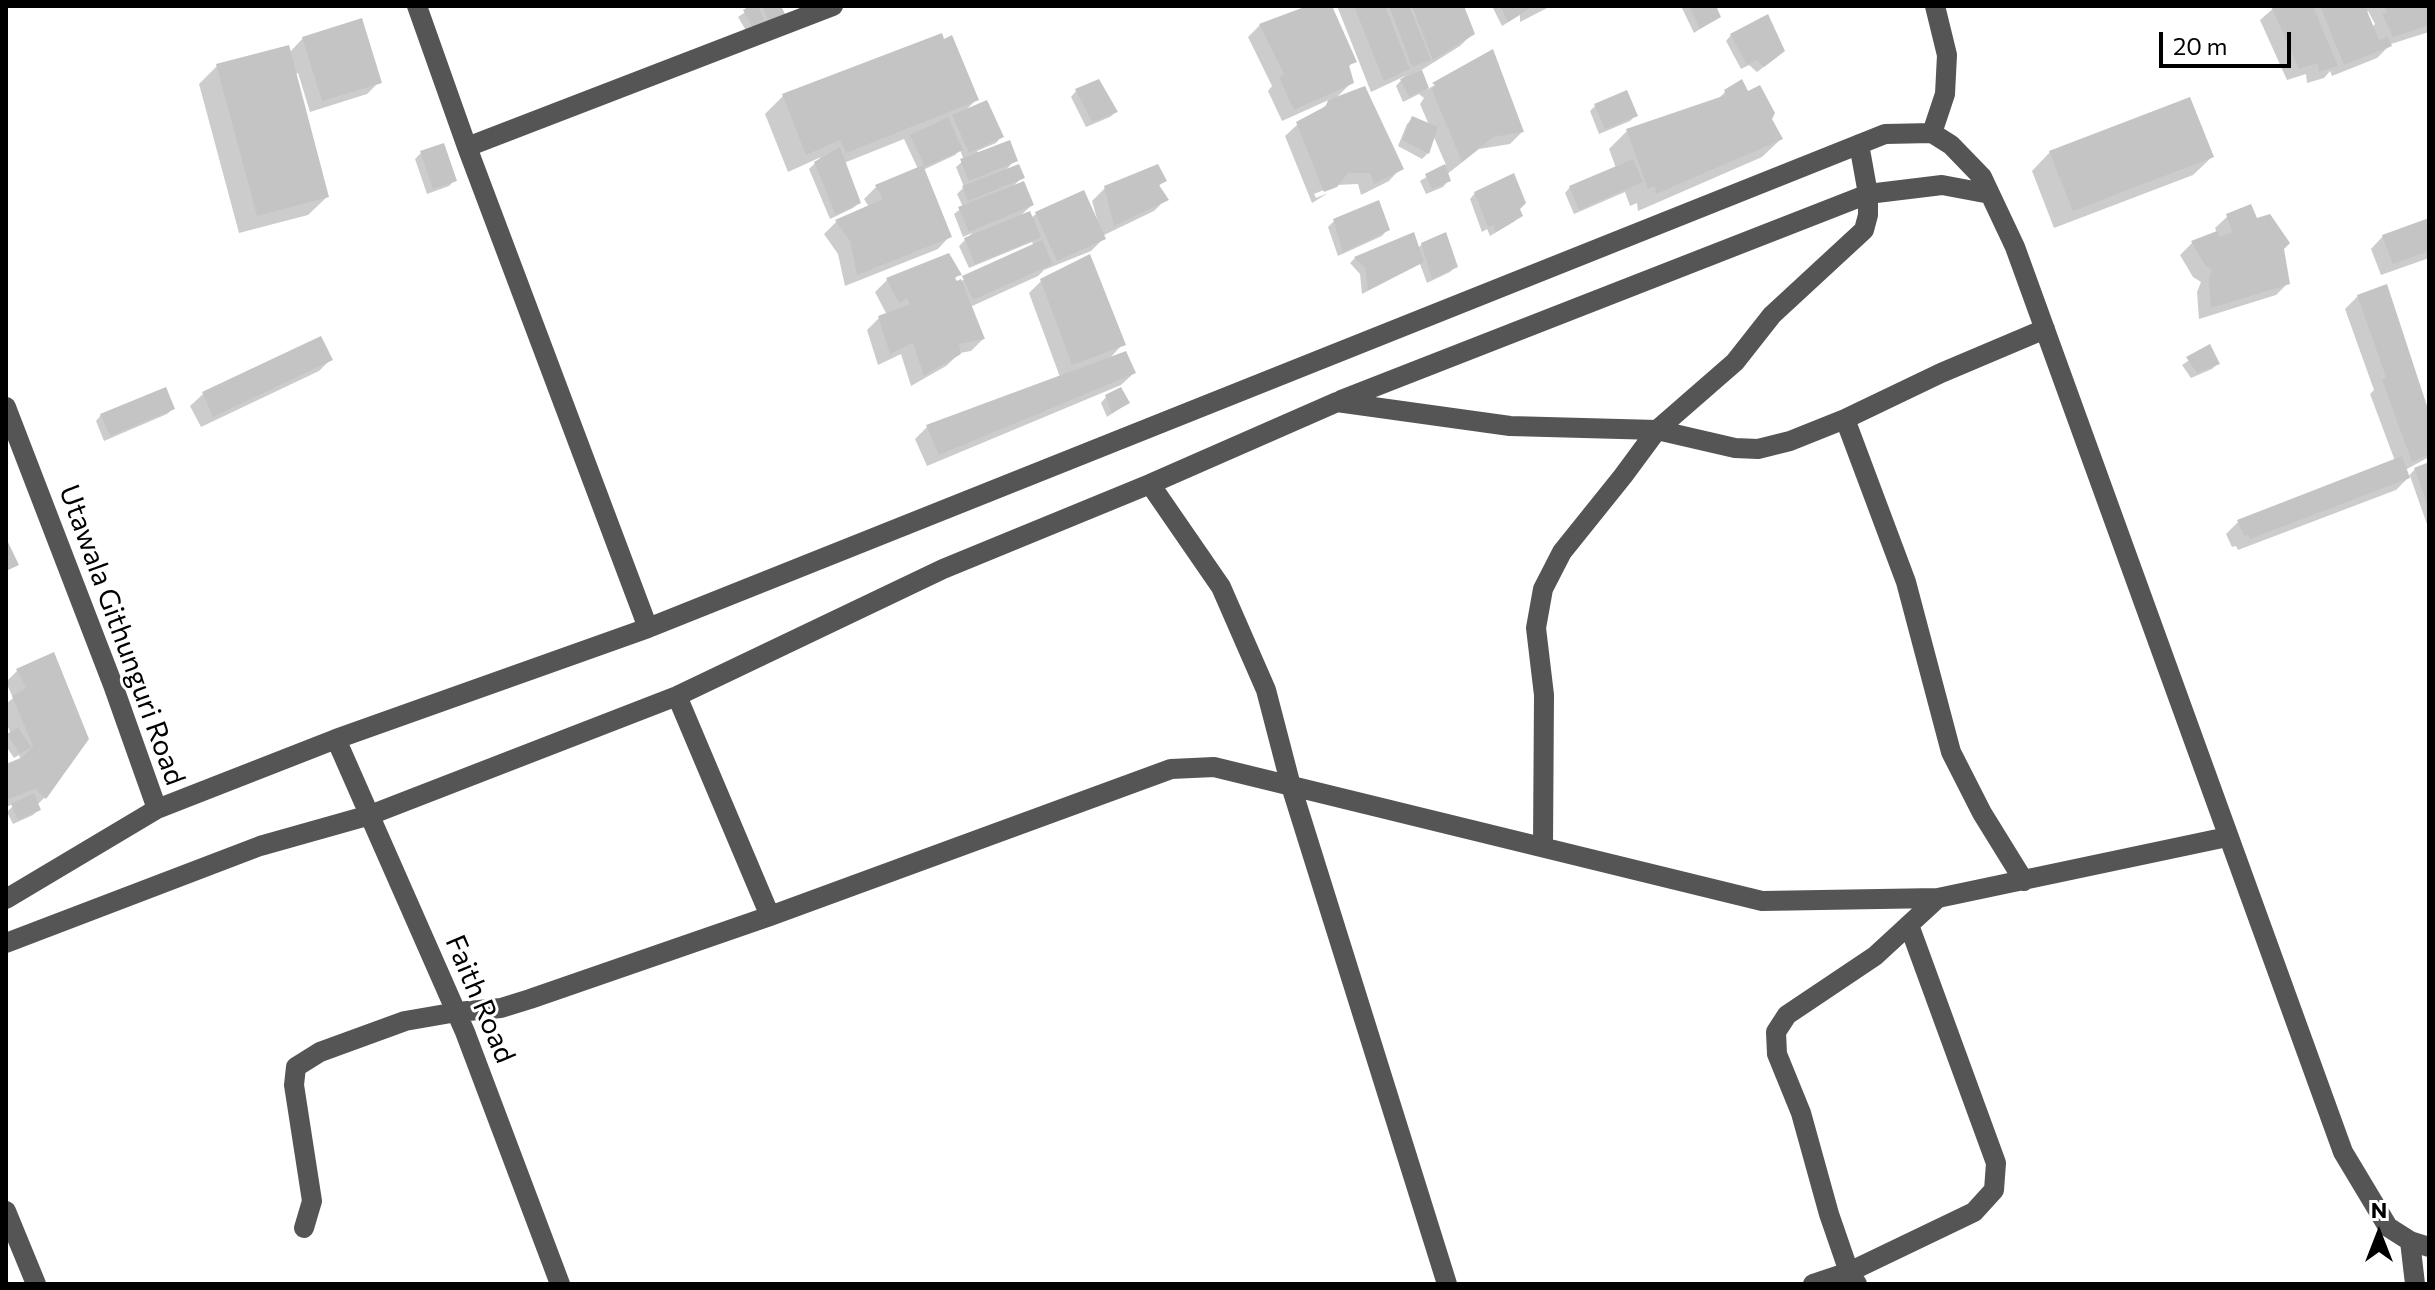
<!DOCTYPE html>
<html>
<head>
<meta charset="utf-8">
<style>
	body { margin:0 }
	#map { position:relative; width:2435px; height:1290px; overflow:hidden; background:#fff; font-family:Commissioner,sans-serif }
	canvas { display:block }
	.frame { position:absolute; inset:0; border:8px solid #000; pointer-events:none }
	.north { position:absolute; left:2339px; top:1194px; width:80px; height:80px; -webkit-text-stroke:6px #fff; paint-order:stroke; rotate:0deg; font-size:22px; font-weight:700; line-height:32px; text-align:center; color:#000 }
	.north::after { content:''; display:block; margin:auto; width:28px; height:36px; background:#000; clip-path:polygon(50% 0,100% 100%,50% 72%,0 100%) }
	.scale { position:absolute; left:2159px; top:32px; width:132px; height:36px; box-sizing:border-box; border:4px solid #000; border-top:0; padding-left:10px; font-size:24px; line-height:28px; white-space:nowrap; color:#000; -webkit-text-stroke:6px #fff; paint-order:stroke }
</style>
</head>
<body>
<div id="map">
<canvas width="2435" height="1290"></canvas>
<div class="frame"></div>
<div class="north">N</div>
<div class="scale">20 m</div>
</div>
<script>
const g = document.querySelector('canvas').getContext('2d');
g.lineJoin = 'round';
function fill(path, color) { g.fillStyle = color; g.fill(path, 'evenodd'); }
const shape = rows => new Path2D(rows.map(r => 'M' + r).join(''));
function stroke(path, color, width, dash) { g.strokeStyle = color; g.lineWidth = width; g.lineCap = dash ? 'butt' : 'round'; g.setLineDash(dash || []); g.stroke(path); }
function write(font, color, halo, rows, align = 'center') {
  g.font = font + ' Commissioner,sans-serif'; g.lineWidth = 6; g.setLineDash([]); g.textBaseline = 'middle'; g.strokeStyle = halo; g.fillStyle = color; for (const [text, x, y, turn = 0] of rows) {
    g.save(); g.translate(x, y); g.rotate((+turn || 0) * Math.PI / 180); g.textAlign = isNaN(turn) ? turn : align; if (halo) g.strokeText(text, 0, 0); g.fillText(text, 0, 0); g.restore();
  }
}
fill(shape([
	[754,6,779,6,782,14,748,34,738,17],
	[1313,6,1330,6,1354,61,1347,68,1352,82,1334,100,1401,168,1389,181,1361,195,1358,184,1336,185,1314,194,1316,198,1328,193,1312,203,1285,136,1298,124,1318,113,1333,98,1282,121,1268,91,1272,86,1248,37,1260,25],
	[1337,6,1462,6,1473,33,1460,46,1420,71,1428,89,1492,52,1522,132,1510,144,1479,149,1446,175,1448,181,1443,187,1426,194,1420,181,1446,165,1433,135,1428,153,1422,159,1398,146,1407,124,1413,118,1429,125,1420,104,1424,98,1419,94,1403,102,1396,86,1405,76,1371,92],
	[1492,6,1551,6,1520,22,1520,15,1502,26],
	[1681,6,1714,6,1718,17,1694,33],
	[2276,6,2429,6,2429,32,2391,44,2377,58,2332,76,2330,71,2324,78,2307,83,2306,74,2287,80,2260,20],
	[2368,11,2375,24,2372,27,2366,13],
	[1731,35,1777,57,1757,72,1749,65,1741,69,1726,41],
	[941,36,976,100,964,112,1001,137,996,143,977,151,979,154,1015,160,1004,172,1023,177,1012,187,1032,205,1019,217,1031,218,1036,214,1083,193,1095,220,1097,219,1092,201,1105,188,1164,180,1158,187,1166,199,1154,211,1102,236,1103,239,1091,251,1044,270,1038,276,970,307,983,339,971,351,960,353,946,366,911,386,901,354,878,365,867,330,879,318,887,315,875,292,887,280,959,274,954,280,959,282,1034,246,1032,242,969,268,959,246,972,233,963,237,954,214,963,207,957,194,964,187,956,167,964,160,960,150,955,155,923,170,950,236,938,249,845,286,838,254,824,234,836,222,869,207,864,199,876,187,918,169,904,139,844,163,859,203,853,208,830,219,809,169,821,157,788,172,765,114,783,96],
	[303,38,379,82,367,94,310,112,298,73,295,74,327,197,308,215,239,233,199,84,217,66,289,53],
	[1076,91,1116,112,1110,117,1086,127,1071,97],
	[1725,92,1748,94,1770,118,1781,139,1762,157,1638,211,1637,203,1630,206,1625,192,1574,214,1565,193,1570,187,1616,168,1609,149,1627,131,1716,101],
	[1595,106,1636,115,1630,121,1599,134,1590,111],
	[2050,152,2212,157,2193,175,2054,228,2032,171],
	[421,153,455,180,449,186,427,194,415,159],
	[1475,193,1518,209,1515,221,1490,236,1487,229,1482,232,1470,199],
	[2228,216,2255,220,2282,248,2288,283,2276,295,2199,319,2197,292,2201,282,2193,277,2180,255,2192,243,2217,233,2215,228],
	[2429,220,2429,258,2381,275,2371,249,2383,236],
	[1334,221,1387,230,1382,236,1338,256,1328,227],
	[1413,235,1417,249,1422,244,1456,266,1450,272,1427,283,1420,264,1362,294,1360,274,1350,263,1355,258],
	[1041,281,1123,344,1108,360,1134,373,1121,385,927,466,915,439,928,426,1060,377,1029,293],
	[2358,296,2429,418,2429,457,2405,470,2408,477,2415,469,2429,465,2429,530,2410,476,2396,490,2238,550,2236,546,2232,547,2226,534,2239,521,2395,461,2370,394,2374,390,2345,309],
	[320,339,331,359,319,371,201,427,190,406,203,394],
	[2209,347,2217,364,2212,369,2191,378,2182,365],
	[1106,397,1128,403,1107,417,1101,403],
	[173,409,167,414,104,441,96,421,101,415],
	[53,654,45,797,37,805,39,809,33,815,13,824,7,812,16,803,6,807,6,766,21,760,19,755,14,758,6,746,6,738,11,734,6,723,6,704,13,698,6,682,17,671]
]), '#0003');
fill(shape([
	[750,6,758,6,766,24,754,30,743,10],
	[762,6,781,6,785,14,768,21],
	[1307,6,1332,6,1357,62,1349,65,1354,83,1294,110,1279,77,1284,74,1259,24],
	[1354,6,1385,6,1410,69,1384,81],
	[1389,6,1409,6,1431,60,1412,67],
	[1412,6,1464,6,1475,34,1433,60],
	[1500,6,1533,6,1508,22],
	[1689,6,1716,6,1721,17,1700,29],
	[2271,6,2313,6,2338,66,2319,72,2318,63,2299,69],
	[2320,6,2365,6,2379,40,2388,37,2392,46,2344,65],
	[2384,6,2429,6,2429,25,2393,37,2382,14,2387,12],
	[1768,14,1785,51,1764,67,1756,60,1747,65,1730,34],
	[362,18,382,83,322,101,302,37],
	[942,33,944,39,952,35,979,100,846,153,840,140,806,155,782,94],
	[289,45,329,197,257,216,216,64],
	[1493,49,1524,132,1493,137,1462,162,1432,90,1435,85,1432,83],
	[1422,70,1429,88,1409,97,1400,79],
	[1099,79,1118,112,1092,122,1075,89],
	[1742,79,1748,91,1760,85,1775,113,1772,119,1783,139,1656,194,1655,186,1648,189,1626,129,1726,95,1724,90],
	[1365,86,1404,169,1374,184,1370,173,1348,173,1337,187,1324,192,1296,122,1326,106,1328,100],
	[1627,90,1638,116,1605,129,1594,104],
	[2190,97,2214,157,2073,211,2049,151],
	[987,100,1004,137,969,153,952,115],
	[1412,116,1438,127,1429,154,1402,140],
	[948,117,963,150,925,167,910,135],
	[1010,140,1018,161,969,181,960,159],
	[444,143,457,181,433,189,420,151],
	[840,147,861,203,836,215,814,162],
	[1633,159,1643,182,1579,210,1569,186],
	[1019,164,1025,178,968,201,962,186],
	[1158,164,1167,181,1159,185,1169,200,1114,226,1104,186],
	[1445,164,1451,181,1432,189,1425,174],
	[923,165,952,237,857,275,850,241,835,220,883,199,875,185],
	[1514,173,1526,203,1520,209,1523,216,1496,232,1493,225,1488,227,1474,192],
	[1024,181,1034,205,969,232,958,207],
	[1084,190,1106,239,1057,261,1035,212],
	[1379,200,1390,230,1343,252,1333,219],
	[2251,204,2257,218,2270,214,2290,243,2284,249,2290,284,2211,308,2209,278,2212,270,2205,265,2191,241,2217,231,2220,237,2232,232,2226,214],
	[1030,211,1041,237,975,264,964,238],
	[2429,218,2429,251,2393,264,2382,235],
	[1414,232,1424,262,1368,290,1365,268,1354,257],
	[1446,232,1458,267,1432,279,1421,243],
	[1042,240,1053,264,973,300,962,276],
	[949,253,962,275,954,277,957,281,961,279,985,339,959,344,961,354,924,376,913,343,890,354,878,316,910,304,907,298,899,303,886,278],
	[1090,254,1126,345,1072,365,1040,279],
	[2387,284,2429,412,2429,454,2412,462,2382,380,2386,377,2357,295],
	[321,336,333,360,213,417,202,392],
	[2210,344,2220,364,2197,373,2186,357],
	[1126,351,1136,373,939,455,926,425],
	[166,387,175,409,110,436,100,414],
	[1121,387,1130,403,1112,413,1105,395],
	[2402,456,2410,478,2250,539,2248,535,2244,536,2237,520],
	[2429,462,2429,509,2414,468],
	[6,538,19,565,6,571],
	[54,652,89,739,46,799,35,789,6,800,6,764,23,757,33,746,12,696,26,688,16,669],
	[18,727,31,747,20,754,7,734],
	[34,793,41,810,18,820,11,804]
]), '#c4c4c4');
stroke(shape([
	[417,6,467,147,648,628],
	[1932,133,1945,94,1947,55,1935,6],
	[467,147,833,6],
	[1341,400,1868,194,1942,185,1990,194],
	[6,407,113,685,157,809],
	[1845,419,1906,582,1951,752,1982,813,2024,881],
	[1150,484,1221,587,1266,690,1291,786,1447,1284],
	[677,696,770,916],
	[336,739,465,1032,560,1284],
	[1543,846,1544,695,1536,628,1543,589,1562,552,1623,476,1657,430,1735,362,1772,315,1864,230,1868,215,1868,194,1859,144],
	[6,899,157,809,336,739,648,628,1885,134,1932,133,1951,145,1982,177,2015,247,2343,1152,2388,1227,2410,1241,2429,1247],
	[6,943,260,846,370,815,677,696,943,569,1150,484,1337,402,1510,426,1657,430,1735,448,1758,449,1790,441,1845,419,1941,373,2045,329],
	[6,1211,36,1284],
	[304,1228,312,1201,294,1085,296,1067,320,1052,405,1021,457,1012,501,1008,530,999,770,916,1171,769,1214,767,1762,901,1938,898,2227,837],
	[2410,1241,2415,1284],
	[1813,1284,1849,1272,1974,1212,1994,1190,1996,1163,1909,925],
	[1857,1284,1849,1272,1829,1214,1801,1113,1777,1054,1776,1032,1787,1015,1875,956,1938,898]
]), '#555', 20);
write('28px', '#000', '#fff', [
	["Utawala Githunguri Road",122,635,70],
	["Faith Road",480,999,67]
]);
</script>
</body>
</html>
